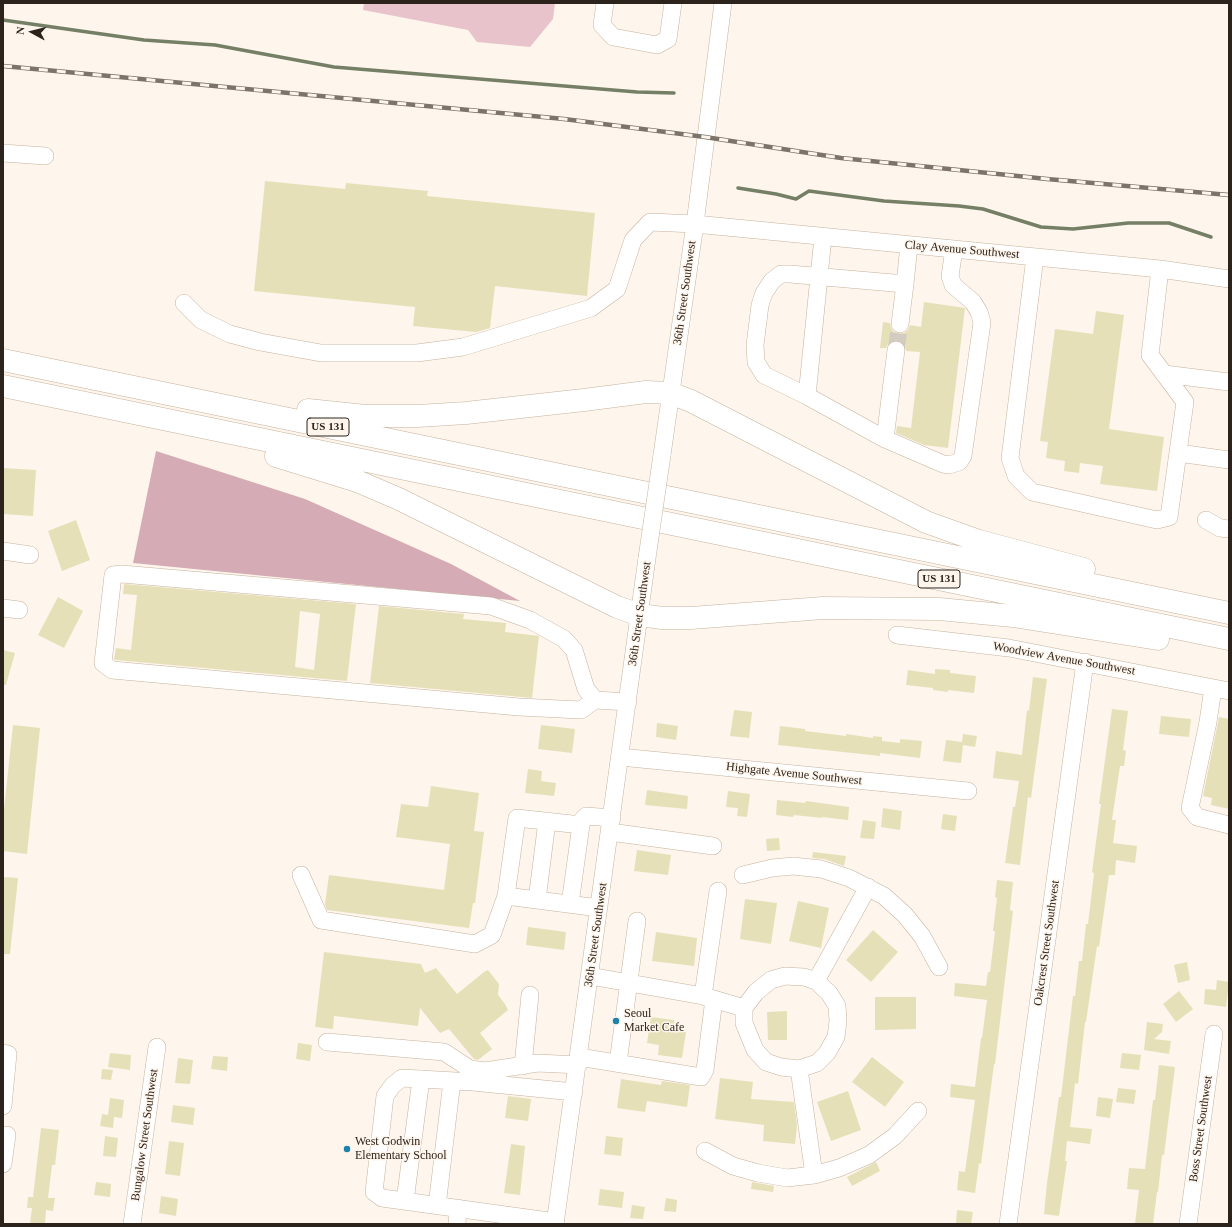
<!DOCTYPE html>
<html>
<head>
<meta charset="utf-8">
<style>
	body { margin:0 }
	#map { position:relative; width:1232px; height:1227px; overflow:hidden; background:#fef5ec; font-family:Georgia,serif }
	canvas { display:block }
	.frame { position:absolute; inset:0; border:4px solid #2c241c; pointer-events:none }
	.north { position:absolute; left:12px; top:12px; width:40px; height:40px; -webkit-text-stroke:3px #fef5ec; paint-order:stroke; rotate:277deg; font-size:11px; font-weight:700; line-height:16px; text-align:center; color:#2c241c }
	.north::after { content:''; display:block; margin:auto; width:14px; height:18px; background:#2c241c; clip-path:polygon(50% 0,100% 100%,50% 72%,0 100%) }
</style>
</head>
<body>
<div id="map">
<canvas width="1232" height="1227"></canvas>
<div class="frame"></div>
<div class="north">N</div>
</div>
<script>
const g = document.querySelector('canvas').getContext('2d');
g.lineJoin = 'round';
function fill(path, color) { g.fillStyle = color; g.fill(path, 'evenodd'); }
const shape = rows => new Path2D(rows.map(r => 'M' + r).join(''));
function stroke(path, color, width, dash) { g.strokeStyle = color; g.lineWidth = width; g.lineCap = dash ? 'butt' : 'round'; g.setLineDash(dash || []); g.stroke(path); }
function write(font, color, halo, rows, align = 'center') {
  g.font = font + ' Georgia,serif'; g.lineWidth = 3; g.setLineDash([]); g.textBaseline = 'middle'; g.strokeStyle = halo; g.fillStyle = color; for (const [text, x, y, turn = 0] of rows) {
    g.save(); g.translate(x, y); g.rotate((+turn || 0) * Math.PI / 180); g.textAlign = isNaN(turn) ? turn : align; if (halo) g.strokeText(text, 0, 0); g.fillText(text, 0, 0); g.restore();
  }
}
fill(shape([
	[364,3,555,3,553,19,530,47,477,42,468,30,363,10]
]), '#e9c3cc');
fill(shape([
	[156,451,305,499,451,564,520,601,133,563]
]), '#d5abb5');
stroke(shape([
	[3,20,144,40,215,45,334,67,637,92,674,93],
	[738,188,776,194,796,199,809,191,884,201,959,206,983,209,1041,227,1073,229,1128,223,1169,223,1211,237]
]), '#747f66', 3.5);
fill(shape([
	[265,181,345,189,346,183,428,191,427,196,595,213,587,296,495,286,490,328,476,332,413,326,415,307,254,291],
	[924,302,965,308,948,448,924,445,896,433,897,426,911,428,920,352,906,351,905,346,902,342,898,340,892,341,888,344,886,348,880,348,883,322,890,323,891,328,894,332,899,334,904,333,908,330,910,325,921,327],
	[1096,311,1124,315,1109,429,1164,437,1157,491,1100,484,1103,466,1080,463,1079,473,1064,471,1065,461,1046,458,1048,442,1040,441,1055,329,1093,334],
	[3,468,36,470,33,516,3,514],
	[76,520,90,560,62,571,48,531],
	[124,584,356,604,347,681,116,660,114,659,116,648,131,650,137,595,123,594],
	[300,611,320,614,314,670,295,667],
	[58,597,83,611,64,648,38,635],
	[379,606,464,614,463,619,506,623,505,632,539,636,532,698,370,683],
	[3,650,15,653,6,685,3,685],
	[935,669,950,670,950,673,976,676,974,693,948,690,948,692,933,690,933,688,906,685,908,670,935,674],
	[1033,677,1047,679,1031,798,1028,797,1020,865,1005,863,1013,807,1015,807,1019,781,993,778,996,751,1022,755,1027,710,1029,711],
	[1112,709,1128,711,1123,750,1126,751,1124,766,1120,766,1112,820,1116,820,1113,843,1137,846,1135,863,1116,860,1115,875,1109,875,1099,947,1097,946,1086,1022,1085,1022,1078,1084,1075,1083,1070,1127,1092,1129,1090,1144,1067,1141,1065,1161,1067,1161,1059,1216,1044,1214,1047,1183,1059,1097,1061,1097,1073,996,1075,996,1079,961,1082,961,1086,924,1088,924,1094,873,1092,872,1101,804,1099,804],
	[734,710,752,712,749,738,730,736],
	[1161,716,1191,719,1189,737,1159,734],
	[1219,717,1229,719,1229,809,1211,805,1212,798,1203,796],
	[657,723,678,726,676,740,656,737],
	[13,725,40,728,27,854,3,851,3,819],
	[541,725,575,729,572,753,538,749],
	[780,726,805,729,805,731,846,736,846,734,873,738,873,736,882,737,882,741,900,743,900,739,922,741,920,758,880,753,880,756,778,745],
	[963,734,977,736,975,747,963,745,961,763,943,761,946,740,962,742],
	[528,769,542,771,541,781,556,783,554,796,525,793],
	[431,786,479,793,474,831,484,832,475,903,473,903,469,928,327,910,325,904,329,875,444,890,450,844,396,837,401,804,428,807],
	[647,790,688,796,687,809,645,805],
	[728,791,750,794,747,817,737,816,738,808,726,807],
	[777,800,805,803,806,801,849,807,848,820,822,817,822,818,794,815,793,817,776,815],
	[883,808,902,811,900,830,881,827],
	[943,814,957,816,955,831,941,829],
	[863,820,876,822,874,839,860,838],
	[779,838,780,850,767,851,766,839],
	[637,850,671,855,668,875,634,871],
	[813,852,846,856,844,866,824,859,812,858],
	[3,877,18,878,10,954,3,954],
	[997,880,1013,882,1010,910,1013,911,995,1064,994,1064,981,1164,979,1163,975,1193,957,1190,959,1171,965,1172,975,1100,950,1097,951,1084,975,1087,981,1038,982,1038,987,1000,954,996,955,983,986,986,988,972,990,972,995,931,993,931,997,898,995,897],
	[745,899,777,903,771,944,740,939],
	[798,901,829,908,821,948,789,941],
	[528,927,566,932,564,950,526,945],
	[873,930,898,952,871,982,846,960],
	[656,932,697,938,694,966,652,961],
	[324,952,421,964,425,973,436,968,457,994,484,972,488,970,499,984,498,995,505,1004,508,1010,480,1033,492,1049,478,1060,474,1059,449,1029,440,1033,420,1008,418,1026,334,1016,333,1029,315,1027],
	[1187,962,1190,980,1178,983,1174,965],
	[1217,980,1229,982,1226,1007,1204,1004,1205,989,1216,990],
	[1179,991,1193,1009,1176,1022,1163,1004],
	[875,997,916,997,916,1029,875,1030],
	[787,1011,787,1040,768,1040,767,1012],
	[651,1017,674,1020,673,1030,686,1032,682,1058,658,1055,659,1045,647,1043],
	[1147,1022,1163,1024,1162,1032,1154,1039,1171,1041,1169,1054,1144,1050],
	[298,1043,312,1045,310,1061,296,1059],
	[110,1053,131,1055,130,1070,108,1067],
	[1122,1053,1141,1055,1139,1070,1120,1068],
	[213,1056,228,1057,227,1071,211,1069],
	[872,1057,904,1082,885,1107,852,1082],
	[178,1058,193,1060,190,1084,175,1083],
	[1159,1065,1175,1067,1164,1155,1162,1155,1158,1192,1157,1192,1153,1224,1135,1224,1139,1190,1127,1189,1129,1168,1145,1169,1153,1100,1155,1100],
	[102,1069,113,1070,111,1080,101,1079],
	[720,1078,753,1082,751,1099,794,1102,797,1125,795,1144,763,1141,764,1125,715,1119],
	[621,1079,661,1085,662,1081,690,1085,687,1107,647,1101,645,1112,617,1108],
	[1118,1088,1136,1090,1134,1104,1116,1102],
	[848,1091,861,1130,831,1141,817,1102],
	[508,1096,531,1099,528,1121,505,1118],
	[1098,1097,1113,1099,1110,1118,1096,1116],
	[110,1098,124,1100,122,1118,114,1117,113,1128,100,1126,102,1114,108,1115],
	[173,1105,195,1108,193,1125,171,1122],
	[41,1128,59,1130,55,1165,52,1165,48,1198,55,1198,53,1211,46,1210,45,1224,30,1224,32,1208,27,1208,28,1197,33,1197],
	[105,1136,118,1138,116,1157,103,1156],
	[606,1136,623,1138,621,1156,604,1154],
	[169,1141,184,1143,180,1176,165,1174],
	[511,1144,525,1146,520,1195,504,1193],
	[876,1162,880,1171,852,1186,847,1177],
	[96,1182,111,1184,110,1197,94,1195],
	[752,1182,774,1186,773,1192,751,1189],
	[600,1189,624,1192,622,1208,598,1205],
	[161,1196,178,1199,176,1216,159,1213],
	[666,1198,677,1200,676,1212,664,1211],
	[632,1205,645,1207,643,1219,630,1218],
	[957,1210,973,1212,971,1224,956,1224]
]), '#e6e0b9');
stroke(shape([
	[896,350,900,324]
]), '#d4cbc2', 17, [17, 8]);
const minor = shape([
	[605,3,602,25,613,37,657,45,668,39,673,3],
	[3,153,45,156],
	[823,237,807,396,885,439,943,464,949,465,959,462,963,456,981,330,982,322,979,312,973,302,953,285,950,276,954,249],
	[1035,257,1010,458,1016,476,1032,492,1157,520,1169,517,1185,402,1150,355,1160,269],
	[184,303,201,320,230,334,260,342,321,353,417,353,463,347,591,308,617,289,633,240,650,222,695,224,1160,269,1229,279],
	[900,324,905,284],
	[1164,374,1229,382],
	[807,396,764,375,756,362,755,345,760,305,764,293,772,281,781,274,790,274,905,284,909,245],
	[885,439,896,350],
	[1178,453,1229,460],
	[662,455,695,224,723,3],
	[1206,520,1220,528,1229,529],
	[3,551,30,555],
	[3,608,19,610],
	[897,635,1009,648,1229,691],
	[1213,688,1208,722,1190,808,1197,817,1229,825],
	[595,700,581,710,519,707,112,670,103,663,113,575,122,574,491,606,530,620,564,639,574,650,586,689,595,700,628,702],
	[620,757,968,791],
	[610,832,713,846],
	[301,875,321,920,475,944,492,935,506,896,517,818,581,825],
	[743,875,772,868,793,866,821,869,849,878,884,896,905,915,922,936,939,967],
	[506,896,599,908],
	[537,900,547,821],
	[570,904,581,825,583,819,586,816,612,818],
	[590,976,703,996,744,1008,744,1023,755,1050,766,1062,781,1067,799,1069,817,1063,827,1053,836,1037,838,1021,837,1006,829,993,816,981,804,977,785,976,771,980,756,992,744,1008],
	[816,981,868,887],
	[703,996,718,891],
	[327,1042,444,1052,470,1069,485,1071,538,1063,578,1065],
	[3,1053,8,1054,3,1106],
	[579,1057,701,1077,705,1070,714,999],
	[618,1063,637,921],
	[523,1066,530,995],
	[799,1069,814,1175],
	[705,1151,733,1166,758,1173,787,1178,814,1175,839,1168,869,1155,895,1136,918,1111],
	[3,1164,7,1135],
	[405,1201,421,1079],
	[437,1206,452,1081],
	[556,1222,382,1198,374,1192,385,1096,393,1085,402,1078,473,1082,574,1092],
	[132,1224,157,1047],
	[457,1224,458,1208],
	[555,1224,647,558],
	[1008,1224,1085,662],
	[1188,1224,1214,1034]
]);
const highway = shape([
	[3,360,1229,613],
	[3,386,1229,639],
	[308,410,366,416,418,416,466,413,584,400,646,392,670,393,691,401,926,522,979,541,1084,569],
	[276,456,357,481,399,499,617,607,640,615,662,618,691,618,823,608,939,609,1013,616,1158,639]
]);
stroke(minor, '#c6b29d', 18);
stroke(highway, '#c6b29d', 23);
stroke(minor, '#fff', 17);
stroke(highway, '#fff', 22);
const rail = shape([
	[3,66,564,119,705,137,841,158,1047,179,1229,195]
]);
stroke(rail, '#7c736b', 4.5);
stroke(rail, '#fef5ec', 3, [9]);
const minorBridge = shape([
	[647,558,662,455]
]);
stroke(minorBridge, '#c6b29d', 18, []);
stroke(minorBridge, '#fff', 17);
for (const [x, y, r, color] of [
	[616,1021,4,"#1c82ac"],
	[347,1149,4,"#1c82ac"]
]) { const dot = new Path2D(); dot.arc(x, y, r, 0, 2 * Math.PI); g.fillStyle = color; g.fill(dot); stroke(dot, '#fef5ec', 1.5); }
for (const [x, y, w] of [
	[328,427,42],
	[939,579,42]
]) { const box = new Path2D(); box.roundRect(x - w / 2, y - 9, w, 18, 3); g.fillStyle = '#fef5ec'; g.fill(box); stroke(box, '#2c241c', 1); }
write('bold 11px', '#2c241c', null, [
	["US 131",328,427],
	["US 131",939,579]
]);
write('12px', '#2c241c', '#fef5ec', [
	["Clay Avenue Southwest",962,250,5],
	["36th Street Southwest",685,293,-82],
	["36th Street Southwest",640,614,-82],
	["Woodview Avenue Southwest",1064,659,10],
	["Highgate Avenue Southwest",794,774,6],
	["36th Street Southwest",596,935,-82],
	["Oakcrest Street Southwest",1047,943,-82],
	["Boss Street Southwest",1201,1129,-82],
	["Bungalow Street Southwest",145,1135,-82]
]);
write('12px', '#2c241c', '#fef5ec', [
	["Seoul",624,1014],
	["Market Cafe",624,1028],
	["West Godwin",355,1142],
	["Elementary School",355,1156]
], 'left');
</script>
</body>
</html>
